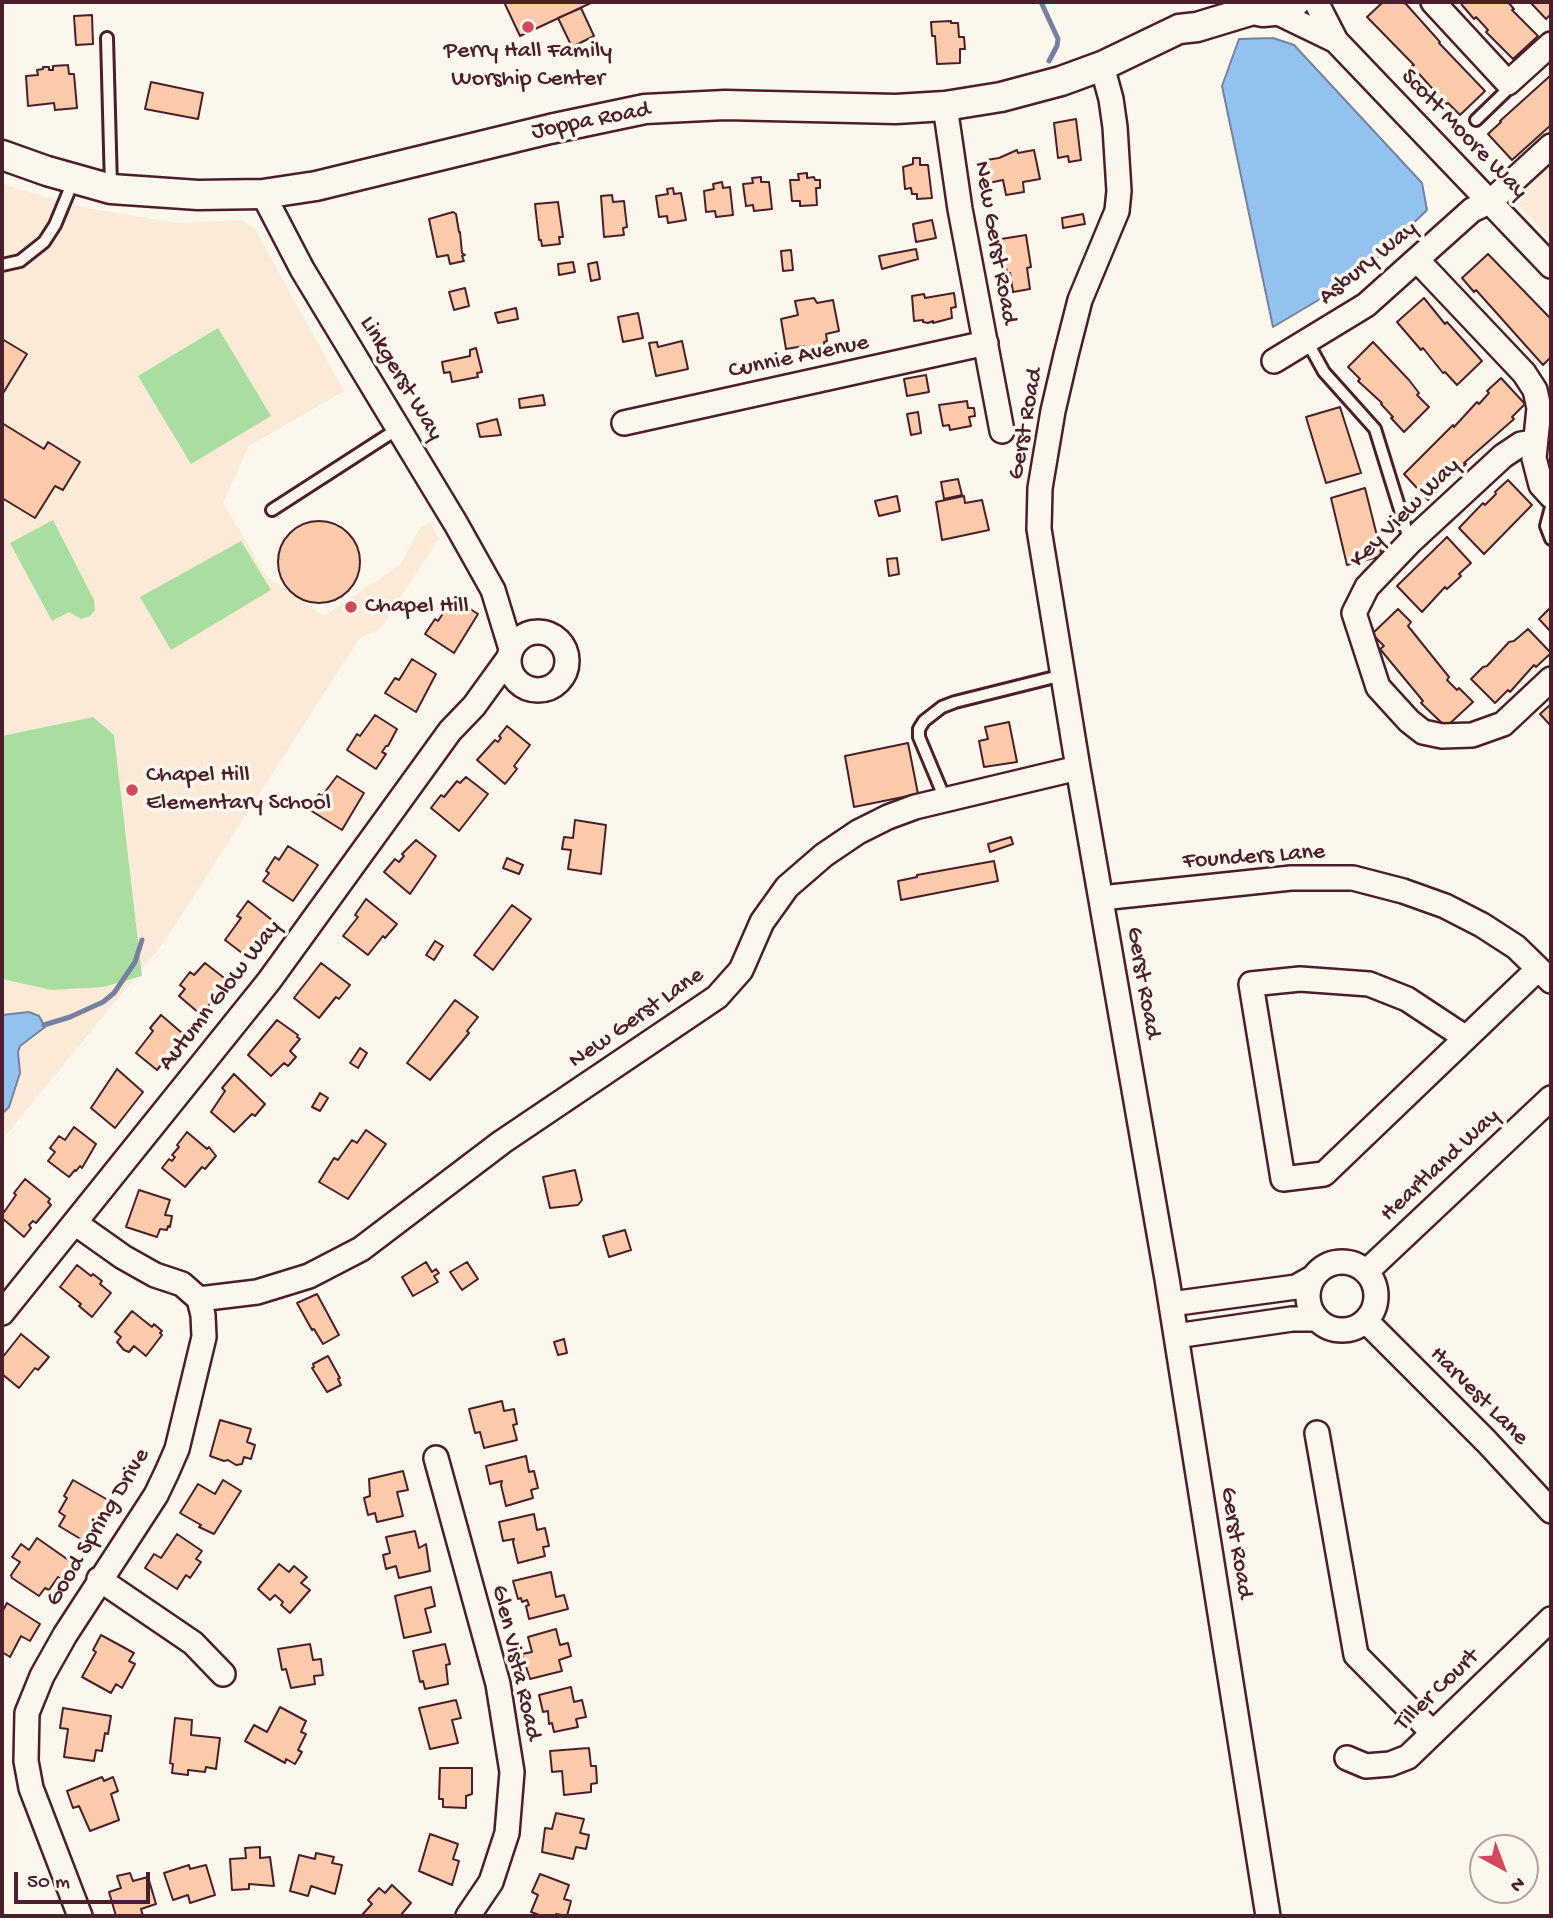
<!DOCTYPE html>
<html>
<head>
<meta charset="utf-8">
<style>
	body { margin:0 }
	#map { position:relative; width:1553px; height:1918px; overflow:hidden; background:#fbf7ec; font-family:"Gochi Hand",sans-serif }
	canvas { display:block }
	.frame { position:absolute; inset:0; border:4px solid #4a1f2b; pointer-events:none }
	.north { position:absolute; left:1469px; top:1834px; width:70px; height:70px; box-sizing:border-box; background:#fbf7ec; border:2px solid #b4a19f; border-radius:50%; rotate:139deg; font-size:19px; font-weight:700; line-height:28px; text-align:center; color:#4a1f2b }
	.north::after { content:''; display:block; margin:auto; width:24px; height:32px; background:#d1495b; clip-path:polygon(50% 0,100% 100%,50% 72%,0 100%) }
	.scale { position:absolute; left:14px; top:1872px; width:136px; height:32px; box-sizing:border-box; border:4px solid #4a1f2b; border-top:0; padding-left:9px; font-size:21px; line-height:24px; white-space:nowrap; color:#4a1f2b; -webkit-text-stroke:5px #fbf7ec; paint-order:stroke }
</style>
</head>
<body>
<div id="map">
<canvas width="1553" height="1918"></canvas>
<div class="frame"></div>
<div class="north">N</div>
<div class="scale">50 m</div>
</div>
<script>
const g = document.querySelector('canvas').getContext('2d');
g.lineJoin = 'round';
function fill(path, color) { g.fillStyle = color; g.fill(path, 'evenodd'); }
const shape = rows => new Path2D(rows.map(r => 'M' + r).join(''));
function stroke(path, color, width, dash) { g.strokeStyle = color; g.lineWidth = width; g.lineCap = dash ? 'butt' : 'round'; g.setLineDash(dash || []); g.stroke(path); }
function write(font, color, halo, rows, align = 'center') {
  g.font = font + ' "Gochi Hand",sans-serif'; g.lineWidth = 7; g.setLineDash([]); g.textBaseline = 'middle'; g.strokeStyle = halo; g.fillStyle = color; for (const [text, x, y, turn = 0] of rows) {
    g.save(); g.translate(x, y); g.rotate((+turn || 0) * Math.PI / 180); g.textAlign = isNaN(turn) ? turn : align; if (halo) g.strokeText(text, 0, 0); g.fillText(text, 0, 0); g.restore();
  }
}
fill(shape([
	[1551,161,1551,240,1511,197],
	[2,183,21,190,91,209,178,223,242,220,255,229,344,391,249,446,223,503,267,577,324,616,400,565,420,528,430,522,439,538,381,628,359,639,164,942,2,1140]
]), '#fbead8');
fill(shape([
	[218,328,271,416,191,464,138,376],
	[53,520,94,600,95,610,90,616,81,619,69,612,52,621,10,543],
	[241,541,271,590,171,650,140,597],
	[93,717,114,735,142,976,103,987,52,990,2,979,2,736]
]), '#aadea0');
const water = shape([
	[1273,38,1294,45,1422,183,1427,210,1378,257,1337,289,1273,327,1222,86,1239,39,1273,38],
	[29,1012,39,1016,45,1027,20,1046,18,1052,20,1073,9,1107,2,1114,2,1015,29,1012]
]);
fill(water, '#94c2ef');
stroke(water, '#7681a1', 2);
stroke(shape([
	[1041,2,1058,39,1057,46,1049,61],
	[44,1025,70,1017,103,1002,114,993,135,962,142,940]
]), '#7681a1', 5);
const building = shape([
	[504,2,593,2,520,36,504,2],
	[1383,2,1402,2,1406,4,1440,42,1439,43,1485,91,1460,115,1448,103,1446,104,1412,66,1414,65,1367,17,1383,2],
	[1461,2,1508,2,1514,9,1512,10,1538,36,1513,59,1486,32,1488,30,1476,17,1474,19,1462,5,1461,2],
	[1530,2,1551,2,1551,14,1546,19,1530,2],
	[581,8,594,36,572,47,558,18,581,8],
	[92,15,93,44,76,45,74,16,92,15],
	[951,21,951,23,958,23,959,37,964,37,965,49,960,49,960,63,937,64,935,36,932,36,931,22,951,21],
	[68,65,69,74,74,74,77,108,55,110,54,103,28,106,26,76,38,75,37,70,43,69,43,67,49,67,49,70,53,70,53,66,68,65],
	[1551,75,1551,125,1512,160,1488,134,1501,122,1500,121,1551,75],
	[151,82,203,93,198,119,145,109,151,82],
	[1076,119,1081,160,1069,162,1068,156,1058,158,1054,123,1076,119],
	[1017,150,1018,153,1034,150,1040,179,1023,182,1024,192,1006,195,1003,180,984,184,980,161,999,158,1017,150],
	[913,158,920,158,920,165,928,165,932,198,917,199,917,194,912,194,911,188,905,189,903,167,913,164,913,158],
	[807,173,807,178,814,177,815,180,820,180,820,188,816,188,817,205,800,206,800,201,792,201,790,180,799,180,798,174,807,173],
	[761,177,761,182,769,182,772,209,754,211,753,205,746,206,743,184,753,183,752,178,761,177],
	[722,182,723,188,730,187,733,215,716,217,715,211,706,212,704,191,714,189,713,184,722,182],
	[673,188,674,194,681,193,686,220,668,223,667,216,659,217,656,196,668,194,667,189,673,188],
	[612,195,613,202,624,201,627,227,623,228,624,235,604,237,601,196,612,195],
	[558,202,563,237,559,237,560,244,542,246,541,240,539,240,535,204,558,202],
	[453,212,456,214,459,232,460,232,462,253,465,255,462,256,464,261,450,264,448,255,437,257,429,219,453,212],
	[1083,214,1085,224,1063,228,1062,218,1083,214],
	[932,220,936,238,916,242,913,224,932,220],
	[1026,235,1031,267,1027,268,1030,289,1013,292,1010,273,1007,273,1001,239,1026,235],
	[916,249,918,259,882,269,879,256,916,249],
	[791,250,793,270,783,271,781,251,791,250],
	[1488,254,1551,319,1551,357,1543,365,1476,290,1474,292,1462,278,1488,254],
	[573,262,575,272,559,275,558,264,573,262],
	[597,262,600,279,591,281,588,264,597,262],
	[465,288,469,306,454,310,449,292,465,288],
	[954,293,956,307,951,308,952,318,933,323,933,321,928,323,923,322,923,320,914,321,912,296,924,294,925,298,954,293],
	[814,298,817,303,833,300,839,331,826,334,827,341,824,342,825,347,805,351,804,346,786,349,781,319,798,315,795,301,814,298],
	[1424,298,1445,324,1447,322,1482,361,1457,385,1445,372,1443,373,1423,348,1421,350,1397,322,1424,298],
	[516,308,518,319,498,323,495,313,516,308],
	[638,313,643,338,623,342,618,317,638,313],
	[2,339,27,354,2,395,2,339],
	[682,341,688,369,656,376,649,343,657,342,658,347,682,341],
	[1373,342,1409,380,1419,393,1417,395,1429,407,1404,432,1391,418,1393,417,1381,404,1382,403,1358,381,1360,379,1348,367,1373,342],
	[476,348,482,372,477,373,478,377,452,382,450,372,444,373,442,362,470,356,470,350,476,348],
	[926,375,929,392,907,396,904,379,926,375],
	[1501,378,1525,404,1512,417,1514,419,1464,463,1466,464,1440,486,1441,487,1428,500,1404,474,1453,425,1454,427,1477,402,1479,404,1489,393,1487,391,1501,378],
	[543,395,545,405,520,408,519,399,543,395],
	[967,401,968,408,974,408,975,416,969,417,971,426,950,430,949,425,943,426,939,405,967,401],
	[1340,407,1361,473,1326,483,1306,417,1340,407],
	[918,412,921,433,911,435,907,414,918,412],
	[497,419,501,435,480,437,477,424,497,419],
	[2,423,44,449,48,442,80,462,63,490,55,486,35,518,2,498,2,423],
	[958,479,962,495,944,499,941,482,958,479],
	[1508,480,1532,505,1484,554,1459,528,1483,503,1485,505,1496,494,1495,492,1508,480],
	[1365,488,1382,556,1347,565,1331,498,1365,488],
	[897,496,900,511,879,516,875,501,897,496],
	[964,496,965,503,982,500,989,530,942,540,936,502,964,496],
	'278 562a41 41 0 1 1 82 0a41 41 0 1 1-82 0Z',
	[1447,537,1471,563,1459,574,1461,576,1447,589,1445,587,1422,612,1397,586,1447,537],
	[897,558,899,574,889,576,887,559,897,558],
	[453,598,478,614,454,653,425,634,435,619,438,621,453,598],
	[1551,607,1551,632,1539,619,1551,607],
	[1398,609,1411,622,1408,626,1449,677,1447,680,1457,690,1459,688,1473,702,1446,727,1421,703,1423,701,1380,649,1384,646,1372,634,1398,609],
	[1528,629,1551,653,1536,667,1534,665,1510,692,1508,690,1495,703,1471,679,1483,667,1487,666,1509,642,1514,641,1528,629],
	[412,659,436,674,416,712,385,693,395,678,399,680,412,659],
	[1551,704,1551,726,1540,714,1551,704],
	[375,715,397,729,388,746,386,746,382,752,386,754,376,769,347,750,357,734,360,736,375,715],
	[1009,722,1017,762,984,767,979,741,988,739,985,727,1009,722],
	[507,726,530,745,514,766,517,769,505,784,477,760,495,740,498,742,501,738,499,736,507,726],
	[908,743,918,794,854,807,845,756,908,743],
	[337,776,364,793,342,830,310,810,319,794,322,796,337,776],
	[466,777,488,794,459,831,431,808,441,795,444,797,457,781,460,783,466,777],
	[575,820,606,825,601,874,568,869,571,850,562,849,564,837,573,838,575,820],
	[1011,837,1013,844,990,852,988,844,1011,837],
	[416,840,436,856,410,894,384,872,395,859,399,862,404,856,402,854,416,840],
	[288,846,318,865,293,901,263,881,269,873,266,871,275,857,279,860,288,846],
	[507,858,523,865,519,874,503,868,507,858],
	[994,861,998,881,901,900,898,881,917,877,917,875,994,861],
	[366,899,397,924,385,938,383,936,368,955,343,936,358,917,355,915,366,899],
	[248,901,277,924,266,938,264,937,259,945,256,943,246,956,225,940,241,918,237,916,248,901],
	[512,905,531,919,493,970,474,955,512,905],
	[435,941,443,946,434,960,426,955,435,941],
	[205,963,232,984,221,998,218,996,200,1014,179,996,185,989,180,985,190,972,194,975,205,963],
	[321,963,350,985,339,999,336,997,319,1018,294,998,321,963],
	[455,1000,478,1017,467,1031,469,1033,430,1080,407,1063,455,1000],
	[161,1015,189,1039,177,1053,176,1052,169,1060,167,1058,157,1070,136,1053,153,1031,150,1028,161,1015],
	[277,1020,298,1035,297,1037,300,1039,290,1051,296,1057,288,1066,284,1063,271,1076,248,1055,277,1020],
	[360,1048,367,1053,358,1068,350,1063,360,1048],
	[117,1069,143,1092,115,1128,91,1108,117,1069],
	[234,1074,265,1104,255,1116,252,1114,234,1132,211,1112,225,1091,222,1088,234,1074],
	[320,1093,328,1098,320,1111,312,1107,320,1093],
	[74,1127,96,1144,82,1168,80,1166,76,1171,75,1170,69,1177,48,1161,55,1152,50,1148,59,1136,65,1140,74,1127],
	[366,1130,386,1144,348,1199,319,1182,334,1158,338,1160,352,1140,357,1143,366,1130],
	[187,1132,207,1149,209,1147,216,1156,205,1169,202,1167,185,1187,162,1168,169,1159,172,1161,175,1157,172,1155,179,1147,177,1145,187,1132],
	[575,1170,582,1200,578,1205,550,1208,543,1177,575,1170],
	[25,1179,50,1199,48,1202,51,1205,36,1223,33,1221,29,1225,31,1228,24,1237,2,1218,2,1215,16,1195,14,1193,25,1179],
	[139,1190,170,1200,165,1215,172,1216,170,1227,168,1226,167,1230,160,1229,157,1237,126,1227,139,1190],
	[625,1230,631,1250,609,1257,603,1236,625,1230],
	[426,1262,432,1272,436,1269,439,1273,434,1276,438,1282,413,1296,402,1277,426,1262],
	[467,1262,478,1279,462,1290,450,1272,467,1262],
	[77,1265,91,1276,93,1274,102,1281,100,1284,111,1293,92,1317,79,1306,81,1304,60,1287,77,1265],
	[317,1294,339,1335,323,1344,314,1329,312,1330,297,1303,317,1294],
	[132,1311,152,1327,154,1324,162,1331,160,1333,162,1335,146,1356,134,1346,129,1352,124,1350,117,1342,121,1337,115,1332,132,1311],
	[21,1334,49,1357,38,1370,35,1368,19,1388,2,1374,2,1358,21,1334],
	[564,1339,567,1353,558,1355,554,1342,564,1339],
	[328,1356,340,1378,338,1379,341,1385,327,1392,312,1368,314,1367,313,1364,328,1356],
	[502,1401,504,1411,514,1409,517,1424,513,1425,517,1440,484,1448,480,1432,475,1433,469,1409,502,1401],
	[220,1420,251,1429,247,1442,255,1445,251,1459,244,1457,242,1464,236,1465,228,1460,224,1461,210,1456,220,1420],
	[526,1456,529,1472,534,1471,538,1488,531,1490,533,1498,506,1506,501,1485,502,1481,490,1484,486,1466,526,1456],
	[403,1471,408,1490,397,1492,403,1516,377,1522,375,1513,368,1515,364,1498,370,1496,369,1479,403,1471],
	[73,1480,115,1504,106,1520,99,1516,84,1541,59,1526,65,1516,59,1512,67,1498,64,1496,73,1480],
	[223,1480,241,1491,214,1534,199,1527,201,1525,180,1513,198,1484,215,1494,223,1480],
	[534,1514,537,1530,545,1528,549,1546,543,1547,545,1556,518,1563,513,1542,514,1539,503,1541,499,1522,534,1514],
	[415,1531,419,1548,426,1544,430,1571,399,1578,396,1566,386,1569,383,1555,390,1553,386,1537,415,1531],
	[177,1534,202,1551,196,1559,201,1562,190,1578,186,1575,177,1589,145,1568,154,1554,161,1558,177,1534],
	[37,1538,77,1566,66,1582,58,1577,49,1590,45,1588,39,1596,12,1578,11,1575,20,1562,12,1557,21,1544,29,1550,37,1538],
	[279,1564,289,1572,294,1566,307,1577,301,1583,310,1590,290,1613,281,1605,283,1602,275,1595,270,1600,258,1589,279,1564],
	[551,1572,556,1597,564,1595,568,1609,529,1619,526,1606,529,1605,527,1600,522,1602,521,1598,518,1599,513,1581,551,1572],
	[431,1587,435,1606,425,1609,431,1632,404,1638,395,1596,431,1587],
	[7,1603,40,1624,30,1641,21,1636,10,1657,2,1652,2,1612,7,1603],
	[556,1629,560,1645,568,1643,571,1656,559,1660,562,1671,530,1679,522,1654,532,1652,528,1637,556,1629],
	[101,1635,134,1653,129,1661,135,1664,122,1688,116,1684,111,1693,82,1677,96,1652,93,1650,101,1635],
	[310,1644,313,1660,321,1659,323,1675,314,1676,315,1684,291,1688,286,1669,282,1670,278,1649,310,1644],
	[445,1644,450,1664,446,1665,448,1684,425,1689,423,1681,420,1682,413,1651,445,1644],
	[571,1687,574,1702,582,1700,586,1717,576,1719,578,1727,554,1732,552,1723,549,1724,548,1711,543,1712,539,1695,571,1687],
	[456,1700,461,1718,452,1720,458,1743,430,1749,419,1708,456,1700],
	[280,1707,306,1721,301,1732,306,1734,298,1750,302,1752,295,1764,286,1759,285,1763,245,1741,254,1725,267,1732,280,1707],
	[63,1708,111,1716,108,1734,105,1733,102,1751,96,1750,94,1761,64,1757,68,1729,60,1728,63,1708],
	[175,1718,192,1720,191,1735,220,1738,216,1769,206,1767,205,1772,188,1770,188,1775,172,1773,173,1764,170,1763,175,1718],
	[589,1748,591,1766,596,1766,597,1783,591,1784,591,1792,564,1795,562,1771,552,1772,550,1751,589,1748],
	[440,1768,472,1768,472,1794,466,1796,466,1808,443,1807,443,1799,439,1799,440,1768],
	[102,1777,104,1781,113,1777,118,1791,111,1794,119,1820,90,1831,79,1806,73,1808,67,1791,102,1777],
	[556,1813,584,1819,580,1833,589,1835,586,1849,576,1847,573,1859,542,1852,545,1828,552,1829,556,1813],
	[430,1834,458,1844,453,1859,459,1861,452,1885,419,1871,430,1834],
	[260,1847,260,1858,270,1857,274,1886,249,1884,249,1889,232,1890,230,1859,246,1858,245,1848,260,1847],
	[316,1853,334,1857,332,1863,342,1865,335,1894,311,1886,308,1896,290,1891,299,1855,315,1859,316,1853],
	[189,1865,190,1869,206,1865,215,1895,190,1903,188,1895,173,1900,164,1873,189,1865],
	[130,1873,133,1881,148,1877,156,1904,141,1909,143,1916,116,1916,109,1892,121,1888,117,1876,130,1873],
	[540,1874,569,1885,564,1899,571,1901,567,1916,556,1914,555,1916,542,1916,531,1912,538,1895,532,1892,540,1874],
	[392,1885,411,1903,400,1916,361,1916,372,1904,368,1900,379,1888,385,1893,392,1885]
]);
fill(building, '#fbcaaa');
stroke(building, '#4a1f2b', 2);
const service = shape([
	[107,38,111,186],
	[1476,120,1505,92,1508,83],
	[2,265,20,261,44,242,55,225,74,179],
	[1308,343,1324,372,1375,429,1410,542],
	[1551,507,1546,526,1551,539],
	[272,510,399,428],
	[945,799,919,737,919,729,924,721,942,707,955,702,1063,675]
]);
const minor = shape([
	[1316,2,1336,41,1551,266],
	[1433,2,1508,83,1551,44],
	[1274,11,1336,41],
	[1102,66,1111,99,1115,127,1119,191,1117,211,1080,300,1066,355,1053,411,1040,488,1039,529,1078,768,1167,1279,1268,1916],
	[945,106,960,209,1002,431],
	[263,194,302,269,456,524,493,590,511,649],
	[1418,261,1524,373,1535,390,1539,408,1534,458,1541,485,1551,496],
	[1274,361,1366,305,1472,210,1491,201,1551,146],
	[624,423,986,343],
	[1535,442,1521,444,1503,456,1410,542,1367,587,1354,613,1378,687,1409,721,1423,732,1442,736,1472,735,1503,724,1551,679],
	'509 661a29 29 0 1 1 58 0a29 29 0 1 1-58 0Z',
	[1101,898,1291,878,1353,878,1403,891,1445,906,1482,925,1516,947,1551,981],
	[1466,1038,1407,999,1369,984,1300,979,1251,984,1283,1179,1324,1174,1538,969],
	[75,1223,123,1257,155,1275,182,1284,199,1299,203,1315,204,1337,177,1449,167,1472,156,1495,65,1635,42,1676,27,1713,26,1761,31,1788,80,1916],
	'1308 1296a34 34 0 1 1 68 0a34 34 0 1 1-68 0Z',
	[1366,1272,1551,1098],
	[199,1299,257,1292,309,1276,361,1249,502,1142,717,997,741,970,762,922,787,887,824,855,858,832,888,817,915,807,1078,768],
	[1171,1304,1296,1287,1312,1278],
	[2,1313,269,981,450,731,474,706,508,659],
	[1366,1321,1486,1441,1551,1511],
	[1176,1336,1292,1319,1316,1319],
	[1317,1433,1356,1655,1433,1733],
	[436,1458,498,1684,512,1772,507,1833,491,1882,468,1916],
	[99,1579,193,1643,223,1674],
	[1347,1758,1366,1766,1390,1764,1408,1757,1551,1619]
]);
const tertiary = shape([
	[1239,2,1253,10,1263,12,1274,11,1295,2],
	[2,155,47,171,111,189,198,195,263,194,316,186,550,129,645,109,725,105,896,109,945,106,1001,97,1061,81,1102,66,1179,29,1197,27,1253,10]
]);
stroke(service, '#4a1f2b', 16);
stroke(minor, '#4a1f2b', 28);
stroke(tertiary, '#4a1f2b', 33);
stroke(service, '#fbf7ec', 10);
stroke(minor, '#fbf7ec', 23);
stroke(tertiary, '#fbf7ec', 28);
for (const [x, y, r, color] of [
	[528,27,7,"#d1495b"],
	[351,607,7,"#d1495b"],
	[132,790,7,"#d1495b"]
]) { const dot = new Path2D(); dot.arc(x, y, r, 0, 2 * Math.PI); g.fillStyle = color; g.fill(dot); stroke(dot, '#fbf7ec', 2.5); }
write('24px', '#4a1f2b', '#fbf7ec', [
	["Perry Hall Family",528,52,"center"],
	["Worship Center",528,80,"center"],
	["Chapel Hill",365,607],
	["Chapel Hill",146,776],
	["Elementary School",146,804]
], 'left');
write('24px', '#4a1f2b', '#fbf7ec', [
	["Joppa Road",591,122,-11],
	["Scott Moore Way",1463,135,46],
	["New Gerst Road",994,243,80],
	["Asbury Way",1369,264,-39],
	["Cunnie Avenue",799,358,-12],
	["Linkgerst Way",400,379,59],
	["Gerst Road",1027,424,-80],
	["Key View Way",1406,514,-45],
	["Founders Lane",1254,858,-4],
	["Gerst Road",1142,983,80],
	["Autumn Glow Way",221,996,-52],
	["New Gerst Lane",637,1019,-35],
	["Heartland Way",1441,1166,-43],
	["Harvest Lane",1478,1397,45],
	["Good Spring Drive",99,1528,-59],
	["Gerst Road",1235,1543,81],
	["Glen Vista Road",515,1663,77],
	["Tiller Court",1438,1691,-44]
]);
</script>
</body>
</html>
